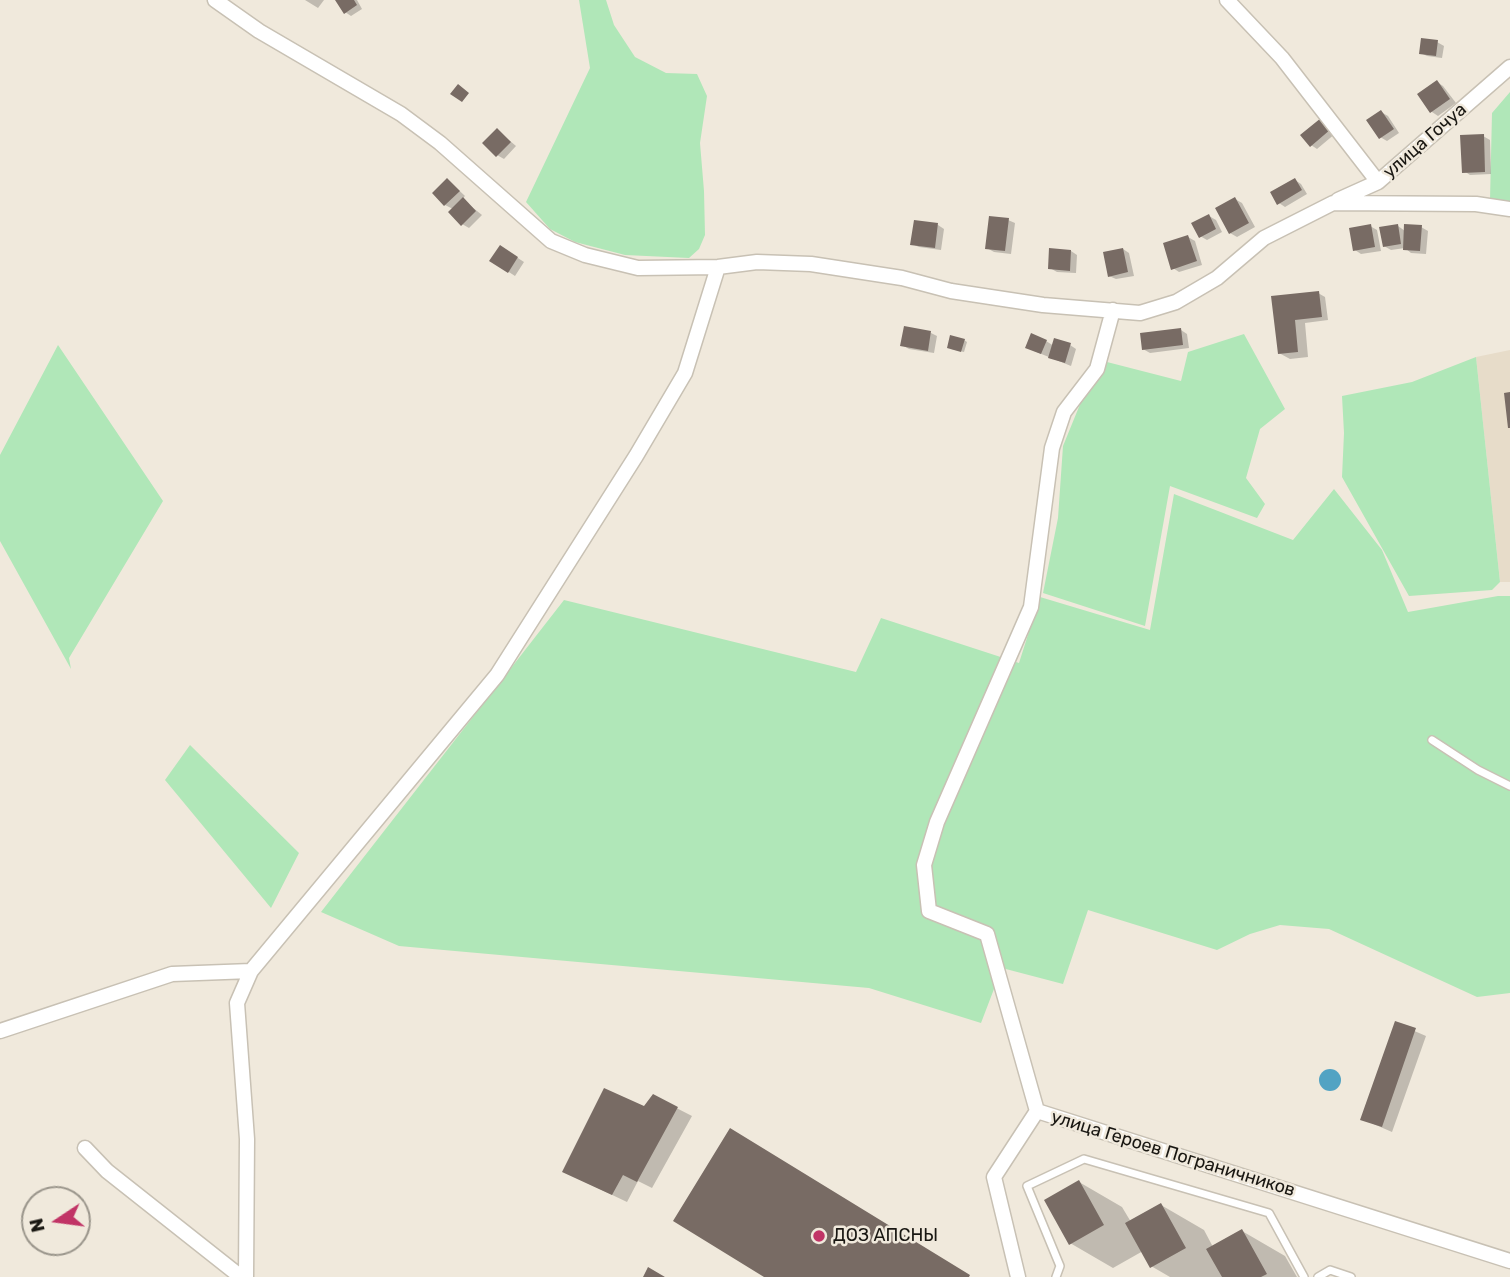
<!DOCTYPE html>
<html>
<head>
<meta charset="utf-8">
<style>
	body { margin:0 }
	#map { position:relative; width:1510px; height:1277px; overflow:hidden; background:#f0e9dc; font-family:Rubik,sans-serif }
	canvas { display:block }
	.north { position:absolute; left:21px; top:1186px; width:70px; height:70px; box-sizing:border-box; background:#f0e9dc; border:2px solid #9a958b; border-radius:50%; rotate:257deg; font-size:19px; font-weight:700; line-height:28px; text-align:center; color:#191712 }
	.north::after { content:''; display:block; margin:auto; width:24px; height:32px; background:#c13466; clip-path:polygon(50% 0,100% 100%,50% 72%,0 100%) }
</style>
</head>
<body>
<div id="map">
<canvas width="1510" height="1277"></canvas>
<div class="north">N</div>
</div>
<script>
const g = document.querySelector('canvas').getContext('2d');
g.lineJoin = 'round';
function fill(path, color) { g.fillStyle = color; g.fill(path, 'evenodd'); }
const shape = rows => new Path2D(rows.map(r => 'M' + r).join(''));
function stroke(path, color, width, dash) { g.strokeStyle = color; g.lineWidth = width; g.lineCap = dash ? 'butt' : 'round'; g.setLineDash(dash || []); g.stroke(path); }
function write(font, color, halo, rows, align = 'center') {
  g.font = font + ' Rubik,sans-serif'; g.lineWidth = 5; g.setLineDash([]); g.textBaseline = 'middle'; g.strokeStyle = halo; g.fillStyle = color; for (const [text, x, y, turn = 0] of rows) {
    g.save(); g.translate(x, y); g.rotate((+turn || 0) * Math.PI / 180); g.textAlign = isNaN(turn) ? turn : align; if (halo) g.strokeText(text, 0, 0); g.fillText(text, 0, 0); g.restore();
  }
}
fill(shape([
	[1510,350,1510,582,1500,582,1476,357]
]), '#e7dcc9');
fill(shape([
	[579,0,606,0,614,25,635,57,666,73,697,74,707,96,700,143,704,191,705,235,699,249,689,258,625,255,575,242,550,229,526,202,590,68],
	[1510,92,1510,203,1490,200,1492,113],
	[1244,334,1285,409,1260,429,1246,478,1265,504,1257,518,1170,486,1145,626,1043,593,1058,518,1063,446,1083,397,1107,362,1181,381,1188,352],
	[58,345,163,501,69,658,71,669,0,541,0,455],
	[1476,357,1500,582,1492,590,1409,596,1342,477,1344,433,1342,396,1412,382],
	[1334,489,1382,550,1408,612,1498,596,1510,596,1510,993,1477,997,1329,929,1280,925,1250,934,1217,950,1088,910,1063,984,1002,968,981,1023,869,988,399,946,321,912,564,600,856,672,881,618,1019,663,1040,597,1150,630,1174,494,1293,540],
	[190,745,299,853,271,908,165,780]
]), '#b0e7b8');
fill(shape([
	'1319 1080a11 11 0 1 1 22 0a11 11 0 1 1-22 0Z'
]), '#52a3c3');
fill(shape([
	[305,0,324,0,318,8],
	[337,0,357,0,362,9,351,16,345,12],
	[1437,42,1444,46,1442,58,1427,56,1421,53],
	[1437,82,1443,86,1456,103,1438,116,1432,112,1419,95],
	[1381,112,1388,116,1399,133,1387,141,1380,137],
	[1321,120,1336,133,1317,149,1311,145],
	[497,130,516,146,504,159,497,155],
	[1483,136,1490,140,1491,174,1470,175,1464,171],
	[448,180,465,196,462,199,482,215,469,228,462,224,453,209,445,205],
	[1295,180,1301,184,1307,194,1285,207,1279,203],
	[1235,199,1242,203,1255,227,1237,237,1230,233],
	[1209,216,1216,220,1222,232,1207,240,1200,236],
	[1008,220,1015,223,1011,254,994,252,987,248],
	[915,222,938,225,944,229,941,250,919,247,912,244],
	[1370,226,1377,230,1381,251,1361,254,1355,250],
	[1398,226,1405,231,1421,227,1428,231,1426,254,1411,253,1405,248,1391,250,1384,246],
	[1188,237,1195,241,1202,265,1179,272,1173,268],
	[501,247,524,262,515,276,492,261],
	[1123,249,1129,253,1134,276,1116,279,1109,276],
	[1071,251,1077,255,1076,273,1057,272,1050,268],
	[1318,293,1325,297,1328,320,1305,323,1308,357,1290,359,1279,353,1273,298],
	[1181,330,1187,334,1189,348,1150,353,1143,349],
	[931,333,937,336,934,353,909,349,902,345],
	[964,340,967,342,964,352,951,349],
	[1046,341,1054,346,1070,345,1076,349,1071,366,1034,351],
	[1396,1023,1426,1036,1392,1132,1362,1119],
	[653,1096,692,1116,652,1188,638,1181,627,1202,564,1172,645,1108],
	[1079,1182,1122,1207,1131,1222,1161,1205,1204,1230,1213,1247,1242,1231,1285,1256,1297,1277,1170,1277,1151,1266,1143,1251,1113,1268,1070,1243]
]), '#0003');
fill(shape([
	[335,0,354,0,357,5,344,14],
	[1421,38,1438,40,1436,56,1419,54],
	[1437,80,1450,99,1430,113,1417,94],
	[458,84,469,93,462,102,450,94],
	[1381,110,1394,129,1379,139,1366,120],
	[1321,118,1331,129,1310,147,1300,135],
	[497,128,511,142,496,157,482,143],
	[1484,134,1485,172,1462,173,1460,135],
	[447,178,460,191,444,206,432,193],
	[1295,178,1302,190,1277,205,1270,192],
	[463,197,476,211,461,226,448,212],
	[1235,197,1249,223,1229,234,1215,208],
	[1209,214,1216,229,1199,238,1191,223],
	[989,216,1009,218,1005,251,985,249],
	[914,220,938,223,935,248,910,245],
	[1371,224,1375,247,1353,251,1349,228],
	[1398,224,1401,244,1383,247,1379,227],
	[1404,224,1422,225,1420,251,1403,250],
	[1188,235,1197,261,1171,270,1163,243],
	[500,245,518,257,508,273,489,261],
	[1049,248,1071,250,1070,271,1048,269],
	[1123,248,1128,272,1108,277,1103,252],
	[1319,291,1322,317,1295,320,1298,352,1278,354,1271,296],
	[904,326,931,331,928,351,900,346],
	[1181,328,1183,345,1142,350,1140,333],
	[1031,333,1047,340,1041,354,1025,348],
	[950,335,965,339,961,352,947,348],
	[1054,338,1071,343,1065,363,1048,358],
	[1510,392,1510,428,1508,428,1504,393],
	[1395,1021,1416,1028,1382,1127,1360,1120],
	[604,1088,644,1106,653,1094,678,1107,637,1182,623,1175,612,1195,562,1172],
	[730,1128,970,1275,969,1277,764,1277,673,1221],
	[1079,1180,1104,1225,1069,1245,1044,1200],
	[1161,1203,1186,1248,1150,1268,1125,1223],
	[1242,1229,1267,1274,1261,1277,1222,1277,1206,1249],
	[648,1267,665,1277,643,1277]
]), '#786b64');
const lane = shape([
	[1432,740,1478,770,1510,786],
	[1056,1277,1060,1266,1027,1186,1084,1159,1269,1213,1304,1277],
	[1318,1277,1330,1270,1351,1277]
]);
const street = shape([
	[215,0,259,31,401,114,440,143,551,241,585,255,638,268,718,267,757,262,811,264,902,278,951,291,1043,305,1140,313,1176,302,1217,278,1264,238,1333,203,1476,204,1510,209],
	[1227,0,1282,58,1378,182],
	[1338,200,1378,182,1510,67],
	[1113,310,1097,369,1064,412,1052,448,1031,607,937,822,924,865,929,911,987,934,1037,1111,1510,1261],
	[0,1031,172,974,251,971],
	[85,1148,107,1171,241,1277],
	[246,1277,247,1139,237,1003,251,971,497,675,636,456,685,373,718,267],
	[1018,1277,994,1177,1037,1111]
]);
stroke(lane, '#c8c1b4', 10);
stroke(street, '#c8c1b4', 17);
stroke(lane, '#fff', 7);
stroke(street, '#fff', 14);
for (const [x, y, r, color] of [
	[819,1236,7,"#c13466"]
]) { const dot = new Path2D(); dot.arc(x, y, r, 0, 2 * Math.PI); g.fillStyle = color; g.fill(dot); stroke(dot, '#f0e9dc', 2.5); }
write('18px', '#191712', '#f0e9dc', [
	["улица Гочуа",1425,141,-41],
	["улица Героев Пограничников",1173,1154,17]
]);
write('18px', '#191712', '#f0e9dc', [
	["ДОЗ АПСНЫ",833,1236]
], 'left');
</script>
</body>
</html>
